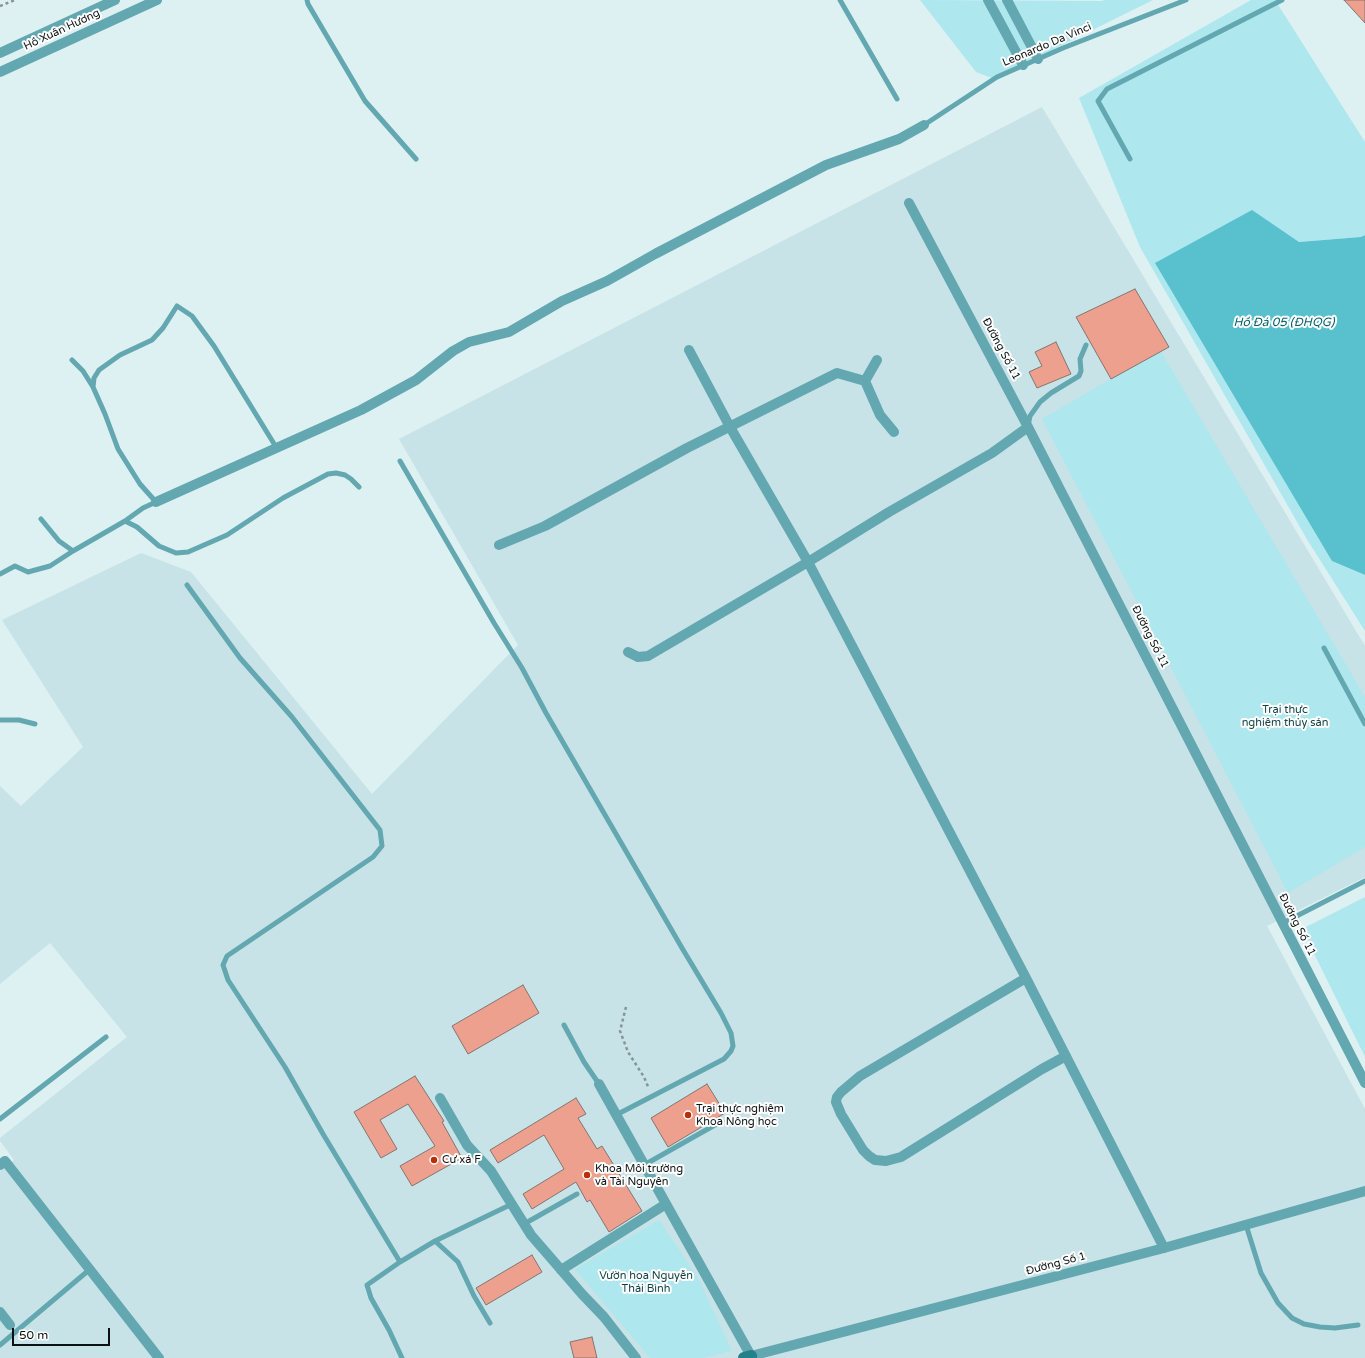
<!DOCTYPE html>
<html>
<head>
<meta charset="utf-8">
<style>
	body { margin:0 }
	#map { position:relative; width:1365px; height:1358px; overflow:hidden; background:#ddf0f2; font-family:"Varela Round",sans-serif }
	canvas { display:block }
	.scale { position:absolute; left:12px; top:1328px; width:98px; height:18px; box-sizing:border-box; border:2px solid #0c1213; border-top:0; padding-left:5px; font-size:12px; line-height:14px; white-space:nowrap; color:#0c1213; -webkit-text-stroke:3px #fff; paint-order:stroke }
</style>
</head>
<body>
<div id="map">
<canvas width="1365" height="1358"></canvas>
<div class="scale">50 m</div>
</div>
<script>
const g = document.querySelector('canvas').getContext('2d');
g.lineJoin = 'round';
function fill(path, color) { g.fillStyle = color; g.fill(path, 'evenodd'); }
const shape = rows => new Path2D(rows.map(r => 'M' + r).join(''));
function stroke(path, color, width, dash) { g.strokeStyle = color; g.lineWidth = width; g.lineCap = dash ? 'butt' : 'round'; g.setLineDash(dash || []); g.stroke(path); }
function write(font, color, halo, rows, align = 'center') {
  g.font = font + ' "Varela Round",sans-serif'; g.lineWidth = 4; g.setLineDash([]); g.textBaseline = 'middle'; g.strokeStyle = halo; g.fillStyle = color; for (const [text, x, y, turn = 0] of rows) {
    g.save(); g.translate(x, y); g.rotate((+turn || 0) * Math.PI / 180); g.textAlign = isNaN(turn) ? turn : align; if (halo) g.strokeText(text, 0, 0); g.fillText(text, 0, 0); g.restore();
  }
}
fill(shape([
	[1042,107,1365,646,1365,877,1267,926,1365,1109,1365,1358,0,1358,0,1171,14,1160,0,1141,0,1138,127,1037,50,943,0,984,0,786,21,806,83,747,2,620,141,553,191,572,372,794,518,645,399,439]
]), '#c7e3e7');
fill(shape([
	[920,0,1102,1,1104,0,1153,0,1066,43,997,80,976,72],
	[1251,0,1275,0,1365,142,1365,235,1361,237,1299,242,1252,211,1332,561,1365,575,1365,631,1308,541,1140,247,1079,98],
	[1160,350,1365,697,1365,847,1288,893,1042,419],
	[1365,897,1365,1057,1302,929],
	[659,1220,698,1278,732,1351,703,1358,650,1358,575,1269]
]), '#aee7ee');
fill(shape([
	[1252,210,1299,242,1361,237,1365,235,1365,575,1332,561,1155,263]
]), '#59c0cd');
const building = shape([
	[1344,0,1365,0,1365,23,1344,0],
	[1135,289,1169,347,1111,379,1076,317,1135,289],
	[1056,342,1071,374,1037,388,1029,372,1042,366,1035,352,1056,342],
	[523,985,539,1013,468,1054,452,1026,523,985],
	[415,1076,444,1121,442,1122,462,1158,412,1186,400,1166,435,1146,408,1104,380,1120,397,1149,381,1158,354,1112,415,1076],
	[707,1084,725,1113,668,1147,651,1118,707,1084],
	[576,1098,586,1114,578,1118,597,1149,602,1146,642,1211,609,1232,590,1200,587,1202,576,1182,532,1209,523,1194,564,1169,544,1135,498,1163,490,1150,576,1098],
	[532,1255,542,1272,486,1305,476,1288,532,1255],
	[592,1337,597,1358,574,1358,570,1342,592,1337]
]);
fill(building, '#eda08d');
stroke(building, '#847571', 1);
stroke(shape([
	[0,6,15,0],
	[626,1007,620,1031,628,1052,644,1077,649,1089]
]), '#869496', 2.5, [3, 3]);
stroke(shape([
	[307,0,308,4,365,101,416,159],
	[840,0,897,99],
	[924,125,997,77,1063,48,1186,0],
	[1130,159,1098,101,1107,89,1282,0],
	[72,360,83,371,93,387],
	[1028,426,1030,416,1040,402,1051,393,1079,376,1081,371,1080,359,1086,345],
	[400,461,494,623,522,668,546,713,682,948,721,1013,731,1033,733,1046,731,1051,724,1059,616,1115],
	[41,519,59,541,73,551,125,521,143,508,156,502,140,484,118,449,105,414,93,387,94,378,99,370,120,355,152,340,163,328,177,306,192,316,214,346,276,447],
	[125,521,137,527,159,546,176,553,188,552,227,535,283,498,328,474,336,473,345,475,351,479,359,487],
	[0,574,15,566,28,572,50,566,73,551],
	[187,585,240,658,292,717,380,830,382,846,373,857,227,956,223,965,228,980,285,1067,323,1134,400,1262,367,1285,371,1298,389,1330,402,1358],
	[1324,648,1365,724],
	[0,720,19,720,35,724],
	[1283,923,1365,881],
	[564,1025,584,1062,599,1084],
	[0,1119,106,1037],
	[644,1165,722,1121],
	[524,1224,577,1194],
	[1246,1225,1261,1273,1278,1303,1292,1318,1304,1324,1320,1327,1335,1328,1358,1325],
	[400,1262,435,1241],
	[490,1323,474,1296,458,1262,435,1241,512,1204],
	[0,1345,89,1270]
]), '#63a7b0', 5);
stroke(shape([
	[988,0,1023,65],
	[1007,0,1038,59],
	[0,53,115,0],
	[0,72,157,0],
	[909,203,1028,427,1365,1083],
	[689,350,730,427,808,562,1026,978,1164,1248],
	[865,381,880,415,894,432],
	[156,502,361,410,416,380,453,351,469,342,509,332,562,301,607,281,655,254,826,165,899,139,924,125],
	[499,545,545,526,687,448,837,373,865,381,877,360],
	[628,652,638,657,648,656,808,562,889,512,992,453,1028,427],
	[1026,978,860,1076,841,1092,837,1097,836,1102,841,1114,863,1150,869,1156,875,1160,886,1161,901,1157,1042,1069,1066,1056],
	[599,1084,751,1356,1164,1248,1365,1191],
	[440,1098,467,1145,491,1171,531,1235,582,1294,604,1317,636,1358],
	[0,1165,5,1161,159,1358],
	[561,1270,666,1204],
	[0,1312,10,1325]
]), '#63a7b0', 10);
stroke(shape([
	[744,1358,751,1356]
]), '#23818c', 12);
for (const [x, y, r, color] of [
	[688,1115,4,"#b92f06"],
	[434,1160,4,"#b92f06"],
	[587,1175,4,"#b92f06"]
]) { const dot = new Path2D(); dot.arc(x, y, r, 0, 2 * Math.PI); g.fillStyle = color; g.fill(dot); stroke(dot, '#fff', 1.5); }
write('11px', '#0c1213', '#fff', [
	["Hồ Xuân Hương",62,30,-25],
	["Leonardo Da Vinci",1047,45,-23],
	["Đường Số 11",1001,349,62],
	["Đường Số 11",1150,637,63],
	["Đường Số 11",1297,925,63],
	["Đường Số 1",1056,1264,-15]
]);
write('11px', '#134348', '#fff', [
	["Trại thực",1285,710],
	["nghiệm thủy sản",1285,723],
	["Vườn hoa Nguyễn",646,1276],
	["Thái Bình",646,1289]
]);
write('11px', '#0c1213', '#fff', [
	["Trại thực nghiệm",696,1109],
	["Khoa Nông học",696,1122],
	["Cư xá F",442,1160],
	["Khoa Môi trường",595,1169],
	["và Tài Nguyên",595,1182]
], 'left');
write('italic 12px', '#06626b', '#fff', [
	["Hồ Đá 05 (ĐHQG)",1284,323]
]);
</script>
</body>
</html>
